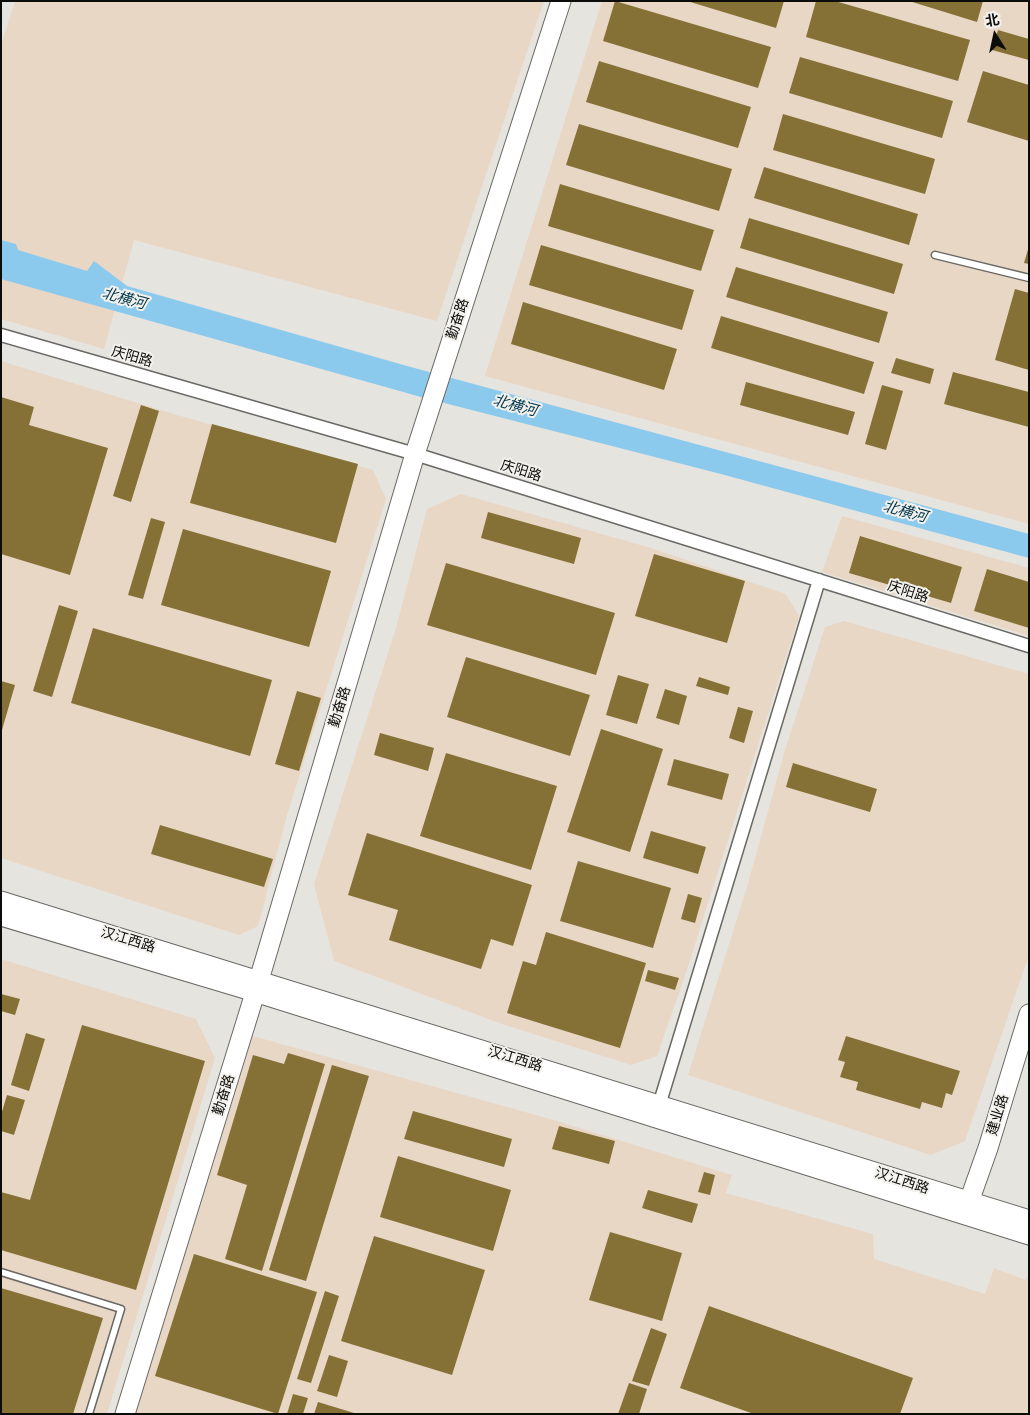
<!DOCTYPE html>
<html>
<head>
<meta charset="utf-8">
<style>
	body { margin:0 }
	#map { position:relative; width:1030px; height:1415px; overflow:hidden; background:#e6e4df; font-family:"IBM Plex Sans","Noto Sans SC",sans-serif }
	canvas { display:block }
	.frame { position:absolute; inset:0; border:2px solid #0c0c0a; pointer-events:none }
	.north { position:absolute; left:970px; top:10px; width:50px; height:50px; -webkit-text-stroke:4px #f3f1ec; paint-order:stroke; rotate:350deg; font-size:14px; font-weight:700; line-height:20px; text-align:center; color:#0c0c0a }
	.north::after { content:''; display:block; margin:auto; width:18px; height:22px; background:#0c0c0a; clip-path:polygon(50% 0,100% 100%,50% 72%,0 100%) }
</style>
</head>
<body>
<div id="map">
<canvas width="1030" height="1415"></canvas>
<div class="frame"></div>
<div class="north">北</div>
</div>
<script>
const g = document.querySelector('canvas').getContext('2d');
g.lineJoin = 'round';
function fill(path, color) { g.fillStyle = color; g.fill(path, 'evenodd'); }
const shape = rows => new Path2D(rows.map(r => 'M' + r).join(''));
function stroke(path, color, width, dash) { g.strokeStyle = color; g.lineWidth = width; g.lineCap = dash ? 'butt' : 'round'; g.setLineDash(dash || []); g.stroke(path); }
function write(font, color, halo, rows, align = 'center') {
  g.font = font + ' "IBM Plex Sans","Noto Sans SC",sans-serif'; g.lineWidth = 4; g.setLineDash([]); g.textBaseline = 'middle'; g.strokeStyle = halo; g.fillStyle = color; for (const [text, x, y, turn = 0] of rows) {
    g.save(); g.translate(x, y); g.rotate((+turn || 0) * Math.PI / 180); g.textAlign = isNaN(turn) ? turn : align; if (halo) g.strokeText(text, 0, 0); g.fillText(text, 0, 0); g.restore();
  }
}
fill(shape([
	[15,1,544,1,437,321,134,240,104,349,1,319,1,45],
	[602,1,1029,1,1029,524,485,376],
	[1,361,170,413,373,470,386,499,287,815,258,926,239,935,1,858],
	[461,494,651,548,786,594,799,616,685,976,657,1056,631,1065,499,1023,334,961,314,884,396,628,427,509],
	[842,516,1029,568,1029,636,822,572],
	[844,621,1029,674,1029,955,965,1141,931,1155,688,1075,747,887,785,750,825,627],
	[1,959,196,1019,215,1058,107,1414,1,1414],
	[253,1036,557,1121,732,1175,726,1193,873,1234,874,1259,985,1294,994,1268,1026,1280,1029,1274,1029,1414,135,1414]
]), '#e9d7c6');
fill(shape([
	[1,240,16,244,18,250,87,271,94,261,127,286,407,366,1029,534,1029,558,721,474,421,397,1,279]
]), '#8bc9ed');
fill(shape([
	[615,1,771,47,758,88,603,41],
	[687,1,784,1,776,28],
	[816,1,835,1,970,40,958,81,806,37],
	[909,1,983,1,977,22],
	[998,30,1029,39,1029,60,992,50],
	[800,57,953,101,942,138,789,93],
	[599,61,751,107,738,148,586,102],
	[983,71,1029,85,1029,141,967,122],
	[783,114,935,159,925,194,773,150],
	[579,124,732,169,719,211,566,165],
	[764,167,918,214,909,245,754,198],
	[560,184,714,230,701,271,548,226],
	[749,218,903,264,894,294,740,248],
	[541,245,694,290,682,330,529,285],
	[1029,246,1029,264,1024,263],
	[736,267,888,312,879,343,726,297],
	[1015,289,1029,293,1029,370,995,360],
	[523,302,677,349,664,390,511,344],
	[721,316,874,362,864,394,711,348],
	[896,358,934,369,930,384,891,373],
	[953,372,1029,392,1029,427,944,404],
	[746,382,855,412,848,435,740,405],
	[882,385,903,391,886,450,865,444],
	[1,397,34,407,29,425,108,448,70,575,1,554],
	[141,405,159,411,131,502,113,496],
	[212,424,358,464,336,543,190,503],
	[488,512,581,538,574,564,481,538],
	[151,518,165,522,143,599,128,595],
	[183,529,331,571,309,647,161,605],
	[860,536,962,567,951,603,849,573],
	[654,554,745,581,727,643,635,616],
	[446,563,615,613,596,675,427,625],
	[987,569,1029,582,1029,628,974,611],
	[59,605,78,611,52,697,33,691],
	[93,628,272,680,250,756,71,703],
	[466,657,590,695,570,756,447,717],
	[618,675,649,684,637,724,606,715],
	[699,677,730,687,728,695,696,686],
	[1,681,15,685,2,730,1,730],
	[665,689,687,696,679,725,656,718],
	[297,691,321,698,299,771,275,764],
	[738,707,753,711,744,743,729,738],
	[601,729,663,749,630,852,567,832],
	[380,733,434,748,428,771,374,755],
	[446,753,557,786,531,870,420,836],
	[674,759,729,774,722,800,667,785],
	[793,763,877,789,870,812,786,787],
	[160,825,273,859,264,887,151,854],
	[651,831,706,847,698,874,643,858],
	[367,833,532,885,513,946,491,939,481,969,389,940,398,910,348,895],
	[578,861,671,888,653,948,560,921],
	[688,894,702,898,695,923,681,919],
	[546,932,646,963,620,1048,507,1013,523,961,536,965],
	[648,970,679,978,675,990,645,981],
	[1,994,20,999,15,1015,1,1011],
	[82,1025,205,1061,136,1290,1,1250,1,1192,30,1200],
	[26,1033,45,1039,29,1091,11,1085],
	[846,1036,960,1071,952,1095,946,1093,942,1108,922,1102,920,1109,856,1090,858,1082,840,1077,845,1062,838,1060],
	[288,1053,325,1064,262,1271,225,1259,247,1185,217,1175,253,1055,284,1064],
	[332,1065,369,1076,306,1281,269,1270],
	[7,1095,25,1100,14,1135,1,1131,1,1115],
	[413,1111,512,1139,504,1167,404,1139],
	[559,1126,615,1141,609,1164,552,1149],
	[398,1156,511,1190,493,1251,380,1217],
	[704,1172,715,1175,710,1195,698,1192],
	[648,1190,698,1204,692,1223,642,1208],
	[610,1232,682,1253,662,1321,589,1300],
	[374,1236,485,1270,452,1375,341,1341],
	[194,1254,317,1292,278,1414,155,1376],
	[1,1288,103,1318,73,1414,1,1414],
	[325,1291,339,1296,311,1383,297,1379],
	[709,1306,913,1378,900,1414,754,1414,680,1388],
	[651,1328,667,1334,649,1386,632,1381],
	[329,1355,348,1361,337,1397,317,1391],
	[629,1383,647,1389,639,1414,618,1414],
	[293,1394,308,1398,303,1414,287,1414],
	[318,1402,354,1413,354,1414,314,1414]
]), '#857136');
const lane = shape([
	[935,255,1029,278],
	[1,1272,121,1309,89,1414]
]);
const street = shape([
	[1,335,415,454,1029,646],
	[657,1112,819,580]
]);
const secondary = shape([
	[1,901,1029,1220],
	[1,916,245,989,1029,1235],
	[965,1213,988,1148,1029,1014],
	[125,1414,259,980,415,454,561,1]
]);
stroke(lane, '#6a6864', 9);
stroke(street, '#6a6864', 15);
stroke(secondary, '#6a6864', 21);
stroke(lane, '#fff', 6);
stroke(street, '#fff', 12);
stroke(secondary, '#fff', 19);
write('14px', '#0c0c0a', '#f3f1ec', [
	["勤奋路",458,319,-72],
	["庆阳路",132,357,16],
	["庆阳路",521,471,17],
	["庆阳路",908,592,18],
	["勤奋路",340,707,-73],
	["汉江西路",128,940,17],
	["汉江西路",515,1059,17],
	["勤奋路",224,1095,-73],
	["建业路",998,1115,-73],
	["汉江西路",902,1181,18]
]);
write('italic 15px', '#00374e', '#f3f1ec', [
	["北横河",124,299,15],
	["北横河",515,406,15],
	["北横河",905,512,15]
]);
</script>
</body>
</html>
